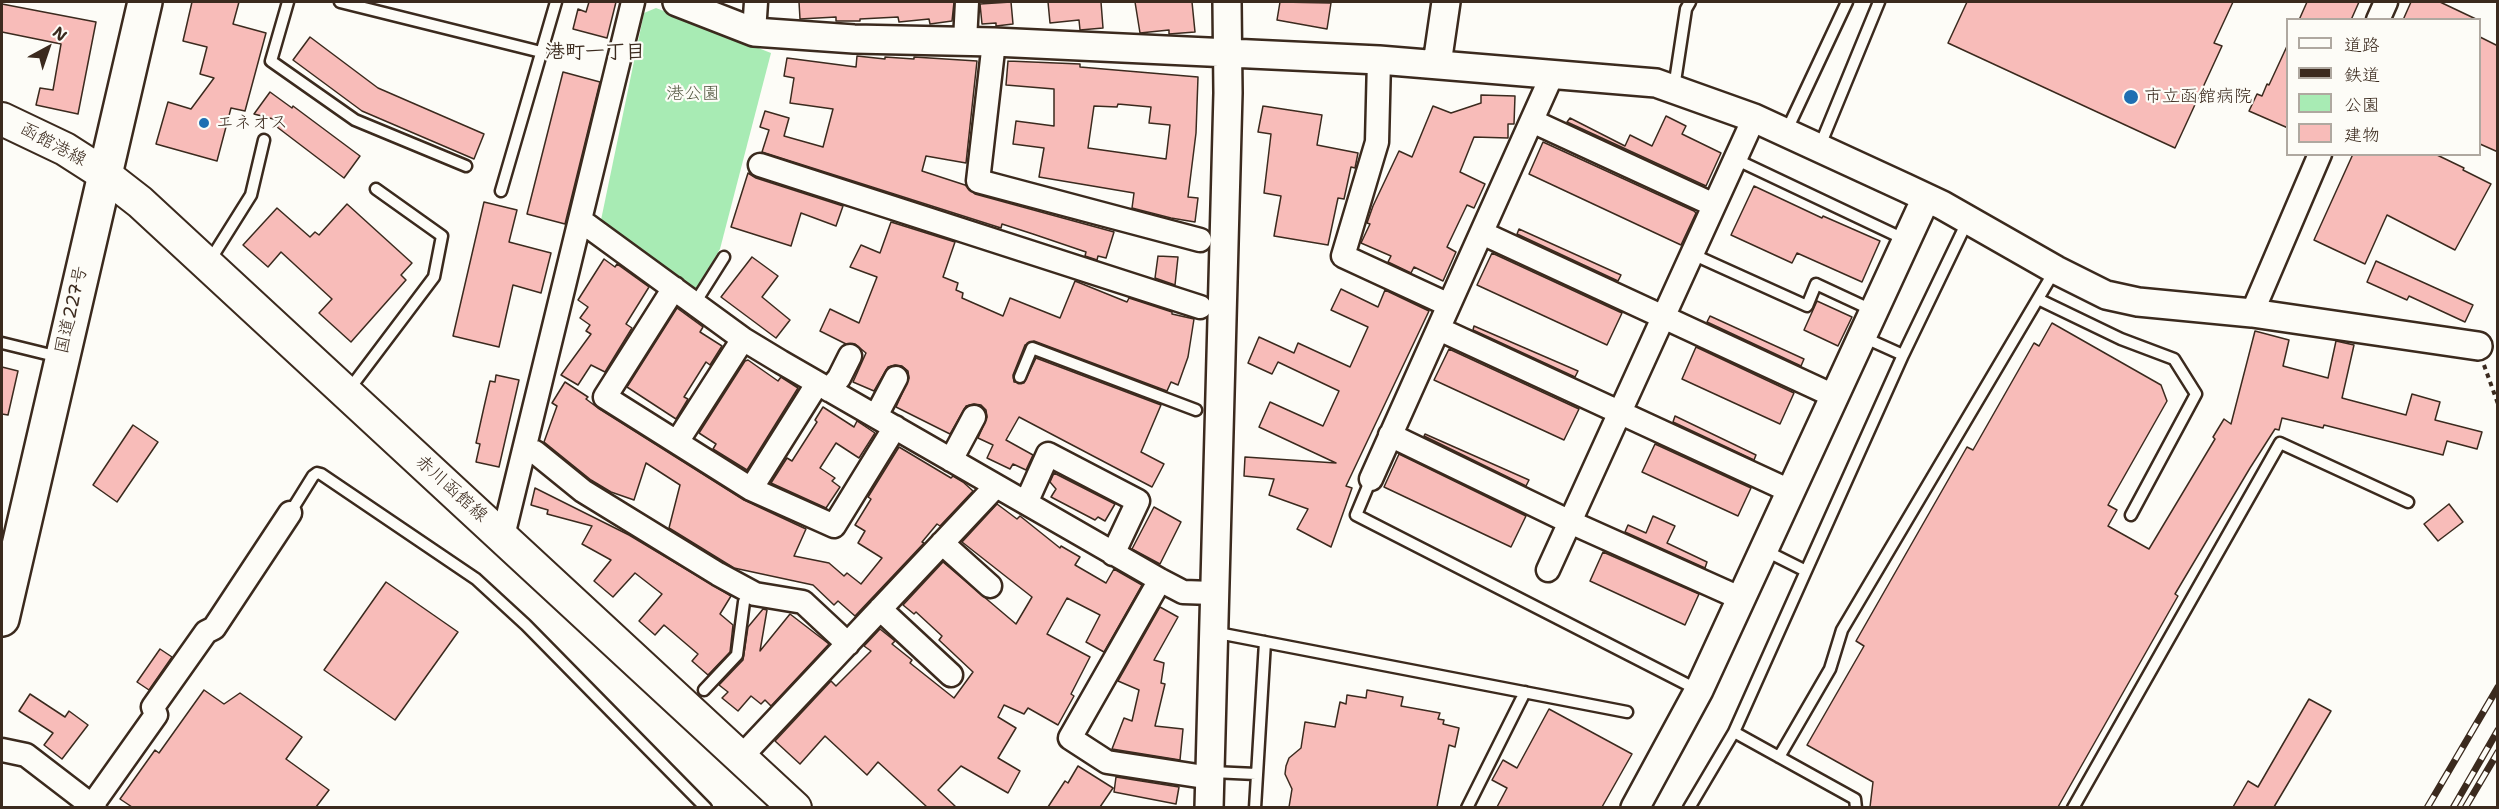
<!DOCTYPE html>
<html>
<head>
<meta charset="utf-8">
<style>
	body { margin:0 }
	#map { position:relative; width:2499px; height:809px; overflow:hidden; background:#fdfcf7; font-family:"Shantell Sans","Klee One",sans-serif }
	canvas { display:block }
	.frame { position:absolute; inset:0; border:3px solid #3b2a1e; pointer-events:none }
	.legend { position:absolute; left:2286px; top:18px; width:195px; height:138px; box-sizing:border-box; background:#fdfcf7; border:2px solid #afa8a0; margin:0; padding:8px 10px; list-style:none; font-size:18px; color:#3b2a1e }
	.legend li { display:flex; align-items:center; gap:12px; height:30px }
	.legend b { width:30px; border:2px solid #afa8a0 }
	.north { position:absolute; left:18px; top:18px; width:60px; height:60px; -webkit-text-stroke:4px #fdfcf7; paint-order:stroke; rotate:40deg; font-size:16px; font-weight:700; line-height:24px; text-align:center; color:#3b2a1e }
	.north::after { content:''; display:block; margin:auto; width:21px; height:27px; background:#3b2a1e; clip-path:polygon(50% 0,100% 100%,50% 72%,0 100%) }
</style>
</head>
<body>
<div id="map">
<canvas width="2499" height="809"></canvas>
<div class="frame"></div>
<ul class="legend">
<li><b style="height:8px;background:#fdfcf7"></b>道路</li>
<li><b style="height:8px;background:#3b2a1e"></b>鉄道</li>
<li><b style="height:16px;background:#a8ebb4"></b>公園</li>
<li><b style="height:16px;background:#f8bcb9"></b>建物</li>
</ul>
<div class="north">N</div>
</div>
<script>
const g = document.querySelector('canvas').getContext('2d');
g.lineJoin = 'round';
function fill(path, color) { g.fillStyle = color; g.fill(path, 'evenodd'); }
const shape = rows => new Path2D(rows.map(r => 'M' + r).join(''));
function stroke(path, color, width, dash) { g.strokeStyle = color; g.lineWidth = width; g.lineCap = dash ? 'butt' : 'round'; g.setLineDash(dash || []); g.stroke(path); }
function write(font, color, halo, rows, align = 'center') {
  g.font = font + ' "Shantell Sans","Klee One",sans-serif'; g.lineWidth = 4.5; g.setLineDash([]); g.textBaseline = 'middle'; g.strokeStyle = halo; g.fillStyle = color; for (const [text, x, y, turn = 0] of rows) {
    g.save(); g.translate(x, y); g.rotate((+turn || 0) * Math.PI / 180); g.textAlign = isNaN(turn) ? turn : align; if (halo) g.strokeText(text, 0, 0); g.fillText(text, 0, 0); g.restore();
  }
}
fill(shape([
	[656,8,771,53,720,249,695,291,601,220,644,13]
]), '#a8ebb4');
const building = shape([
	[192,2,239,2,233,24,266,33,245,111,231,108,217,161,156,144,168,102,191,109,214,78,200,74,207,47,183,41,192,2],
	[589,2,616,2,607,38,573,29,578,9,586,12,589,2],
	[799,2,954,2,952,21,930,24,929,19,899,22,898,17,860,19,860,21,836,21,836,17,800,19,799,2],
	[1011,2,1013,24,996,26,996,23,982,24,980,4,1011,2],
	[1048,2,1101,2,1103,28,1080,30,1079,20,1050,23,1048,2],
	[1135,2,1192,2,1195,32,1169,34,1169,30,1140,33,1135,2],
	[1280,2,1331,3,1327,29,1277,20,1280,2],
	[1967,2,2233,2,2214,43,2222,46,2175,148,1948,43,1967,2],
	[2307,2,2359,2,2351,20,2299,20,2307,2],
	[2411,2,2440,2,2478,20,2403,20,2411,2],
	[2,4,96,22,78,114,36,105,40,88,53,90,61,44,2,32,2,4],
	[310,37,378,88,484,134,474,159,362,111,293,60,310,37],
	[2480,37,2498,46,2498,152,2480,144,2480,37],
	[2288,44,2288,128,2249,111,2257,94,2262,96,2267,84,2269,85,2288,44],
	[857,56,885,59,885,57,914,59,914,57,977,61,966,163,926,156,922,171,965,185,975,194,1114,232,1106,258,1098,256,1097,260,1085,256,1086,252,1033,234,1002,224,1001,228,762,152,769,130,760,127,765,111,789,118,784,136,823,147,833,109,790,103,794,78,784,76,787,58,856,67,857,56],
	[1008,61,1080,64,1080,67,1198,77,1196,133,1188,197,1198,198,1195,222,1171,218,1132,208,1134,193,1039,177,1044,148,1013,144,1016,121,1054,126,1054,89,1006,85,1008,61],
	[1118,104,1151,107,1149,123,1170,125,1166,159,1088,148,1094,106,1117,107,1118,104],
	[563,72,600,82,565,224,527,214,563,72],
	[270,92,292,108,293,106,360,156,344,178,277,127,281,121,254,114,270,92],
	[1481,95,1515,96,1514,124,1508,124,1508,138,1474,137,1460,172,1485,184,1474,208,1467,205,1447,247,1456,252,1443,281,1414,267,1411,273,1388,262,1391,256,1361,243,1370,224,1367,223,1373,206,1399,151,1412,157,1433,106,1451,113,1481,103,1481,95],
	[1263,106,1322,115,1317,145,1358,153,1355,168,1351,167,1344,199,1338,198,1328,245,1274,236,1281,196,1264,193,1271,134,1258,132,1263,106],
	[1666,116,1686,126,1682,134,1721,153,1706,186,1567,122,1570,118,1625,146,1630,135,1652,146,1666,116],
	[1543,142,1694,211,1696,213,1681,245,1529,174,1543,142],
	[2353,154,2435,154,2464,168,2463,170,2491,184,2455,250,2387,215,2365,264,2314,240,2353,154],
	[748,173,756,178,843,206,836,226,801,213,791,246,731,227,748,173],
	[1754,186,1822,218,1823,216,1880,241,1862,282,1797,253,1792,263,1731,235,1754,186],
	[484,202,517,210,509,242,551,253,541,293,513,285,499,347,453,336,484,202],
	[347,204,412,263,401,275,406,280,351,342,319,313,332,299,281,252,268,267,243,245,277,208,310,237,315,232,319,235,347,204],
	[891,222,955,242,943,277,958,283,956,290,963,293,962,298,1003,316,1010,298,1060,318,1075,281,1127,302,1129,298,1172,312,1172,314,1194,319,1188,357,1178,385,1171,382,1167,391,1034,341,1025,345,1013,375,1014,382,1024,383,1036,358,1161,405,1141,452,1164,464,1152,487,1019,417,1006,440,1033,455,1026,470,1013,464,1010,469,987,458,993,445,978,438,987,417,986,410,981,405,974,404,966,406,950,434,896,407,909,378,908,371,902,366,895,365,888,367,874,391,853,382,866,353,855,344,846,344,820,331,830,309,859,323,877,277,850,267,861,245,880,253,891,222],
	[1519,229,1621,275,1618,281,1517,234,1519,229],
	[1492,253,1622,313,1607,345,1477,285,1492,253],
	[1158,256,1178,257,1175,285,1155,278,1158,256],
	[752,257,778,276,762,297,790,320,776,338,721,297,752,257],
	[604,259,615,267,617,264,649,287,626,324,632,328,605,372,591,365,578,385,561,375,591,334,586,331,590,325,580,318,588,307,578,300,604,259],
	[2376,261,2473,305,2465,322,2409,296,2407,300,2367,282,2376,261],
	[1341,289,1378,307,1385,290,1429,311,1346,486,1352,488,1331,547,1297,529,1308,509,1269,495,1274,479,1244,476,1245,457,1336,463,1259,427,1270,402,1323,426,1339,391,1278,362,1272,374,1248,363,1259,337,1294,353,1298,343,1350,367,1368,327,1331,310,1341,289],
	[1817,301,1852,317,1838,346,1804,330,1817,301],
	[677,308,703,327,700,332,722,346,710,365,706,362,684,397,688,399,676,419,627,387,677,308],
	[1710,316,1804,359,1801,366,1707,322,1710,316],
	[2052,323,2161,385,2167,401,2108,505,2117,510,2108,526,2149,549,2215,439,2213,437,2224,419,2231,424,2255,331,2289,340,2283,366,2328,378,2336,341,2354,345,2342,398,2406,415,2412,394,2440,402,2435,420,2482,432,2477,449,2447,441,2443,455,2324,425,2323,428,2282,418,2279,430,2275,429,2250,468,2175,594,2178,596,2058,807,1870,807,1873,782,1807,745,1864,646,1856,641,1967,447,1973,450,2034,343,2039,346,2052,323],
	[1474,326,1578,371,1575,377,1473,330,1474,326],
	[1696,347,1794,393,1780,424,1682,379,1696,347],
	[1449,349,1579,409,1564,440,1434,380,1449,349],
	[748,360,778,381,781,377,798,388,747,470,713,449,716,444,699,433,745,361,748,360],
	[2,367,18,371,8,415,2,414,2,367],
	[496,375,519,380,499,467,476,462,480,444,476,443,484,407,490,381,495,382,496,375],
	[565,382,588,397,586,399,598,408,744,500,806,529,794,556,829,563,844,576,847,573,861,584,882,558,858,543,865,531,855,525,871,499,868,497,899,447,951,478,953,476,963,482,973,491,940,526,937,524,922,542,924,543,855,616,838,601,834,605,813,585,734,568,669,528,680,485,646,463,634,500,611,492,591,480,544,442,557,406,552,403,565,382],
	[823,407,854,427,857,421,875,433,859,458,836,443,820,468,835,478,832,481,840,487,826,508,771,483,787,458,792,461,817,422,815,420,823,407],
	[1675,416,1756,455,1754,460,1673,422,1675,416],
	[133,425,158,442,117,502,93,485,133,425],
	[1425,434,1529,480,1526,486,1424,436,1425,434],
	[1655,444,1751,488,1738,516,1642,472,1655,444],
	[1399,454,1526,516,1511,547,1384,487,1399,454],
	[1054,473,1115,504,1105,521,1098,517,1095,520,1051,497,1056,489,1050,482,1054,473],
	[535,488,629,535,731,596,720,614,733,625,730,652,708,675,692,661,698,654,664,625,655,635,639,621,662,594,635,573,613,597,594,581,611,560,582,544,592,526,547,514,548,510,531,505,535,488],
	[997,504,1017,519,1020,516,1060,548,1061,546,1080,557,1075,565,1106,583,1114,569,1142,585,1104,652,1086,642,1100,615,1067,598,1047,634,1090,657,1071,694,1074,696,1058,725,1028,708,1024,714,1004,705,998,717,1016,728,998,758,1020,771,1008,793,961,766,938,790,956,807,927,807,878,762,867,775,825,736,800,764,775,741,831,681,836,686,871,651,864,646,880,629,895,641,892,644,912,660,910,663,954,698,973,672,939,640,942,636,916,612,914,614,903,605,943,562,1016,624,1032,597,962,542,997,504],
	[2449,504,2463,522,2438,541,2424,524,2449,504],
	[1154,507,1181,522,1160,564,1132,549,1154,507],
	[1653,516,1675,526,1667,543,1707,562,1705,568,1625,532,1628,525,1646,533,1653,516],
	[1603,552,1699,594,1685,625,1590,581,1603,552],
	[386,582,458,632,395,720,324,670,386,582],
	[1160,607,1178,617,1154,660,1164,663,1161,683,1165,684,1155,726,1183,729,1180,760,1112,749,1124,718,1132,721,1139,690,1118,681,1160,607],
	[763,609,767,610,760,651,790,614,829,644,771,706,765,700,761,704,751,696,738,711,722,698,728,692,719,685,743,660,748,627,763,609],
	[160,649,172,657,149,690,137,682,160,649],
	[204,690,224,704,240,693,302,737,286,759,329,790,316,807,132,807,120,799,155,750,159,753,204,690],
	[1367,690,1403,697,1401,706,1440,713,1438,719,1444,720,1443,724,1459,728,1455,747,1449,745,1437,807,1289,807,1292,789,1285,774,1286,766,1289,758,1301,748,1305,722,1335,727,1340,702,1346,704,1347,695,1366,698,1367,690],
	[30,694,65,717,69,711,88,725,62,759,44,745,53,733,19,711,30,694],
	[2309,699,2331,711,2274,807,2233,807,2248,781,2258,787,2309,699],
	[1549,709,1632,754,1602,807,1497,807,1507,788,1492,780,1503,760,1517,768,1549,709],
	[1078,766,1113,788,1100,807,1048,807,1065,781,1068,783,1078,766],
	[1116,777,1179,787,1176,804,1114,792,1116,777]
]);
fill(building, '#f8bcb9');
stroke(building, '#3b2a1e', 1.5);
const service = shape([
	[288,2,271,61,355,120,466,166],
	[340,2,541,52],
	[1674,88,1686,9,1690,2],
	[1786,132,1847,2],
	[1819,148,1879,2],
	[1735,159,1906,240],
	[501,191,556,2],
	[1692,254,1807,306,1816,284,1874,311],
	[209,262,251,195,264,140],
	[2038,299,2121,339,2174,359,2196,394,2131,515],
	[695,303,724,257],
	[1863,337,1903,355],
	[2,343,59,357],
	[1020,377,1032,348,1196,410],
	[348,391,434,277,442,236,376,189],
	[1371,479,1356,515,1698,690],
	[290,513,313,476,317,473,321,474,476,579,526,625,706,808],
	[1806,571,1903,355,1968,220],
	[1213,632,1627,712],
	[704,690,737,655,744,602,750,591],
	[1734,732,1855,799,1856,808],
	[1779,757,1830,669,1842,630,2055,270],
	[1212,772,1256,774],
	[1255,808,1265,642],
	[1467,808,1525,692],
	[1689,808,1734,732,1806,571,1764,550],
	[2073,808,2280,443,2408,502]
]);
const minor = shape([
	[2378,20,2386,2],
	[754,32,756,2],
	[965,41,967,2],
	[994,42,978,181,1200,240],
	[1379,60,1377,142,1343,256,1449,305],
	[1532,121,1714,205],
	[760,165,1200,307],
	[580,220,743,339,781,362,1160,580,1183,592,1213,593],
	[1482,233,1834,396],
	[674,288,605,397,751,489,834,526,895,427],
	[2252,313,2320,154],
	[1439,329,1790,491],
	[829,390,839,378,850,356],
	[876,416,896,378],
	[1390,435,1570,522,1742,599],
	[677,442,743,339],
	[535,452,583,491,718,574,755,594,803,602,848,644],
	[951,460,974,417],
	[1371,479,1553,73],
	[751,489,817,384],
	[1026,503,1048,454,1138,501,1113,554],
	[503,536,633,2],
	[942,543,990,586],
	[1548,570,1754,118],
	[1160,580,1070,738,1107,762,1211,778],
	[880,609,951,675],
	[2,750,26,755,95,808],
	[741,757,996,486],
	[90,808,156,715,153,707,206,632,214,628,290,513]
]);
const tertiary = shape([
	[677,2,754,32,854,39,994,42,1379,60,1656,83,1754,118,1906,188,1942,205,2056,270,2106,295,2138,302,2252,313,2478,346],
	[1437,64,1446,2],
	[1209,808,1228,93,1227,2],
	[1635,808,1699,690,1926,198]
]);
const secondary = shape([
	[2,119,65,149,104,174,140,202,795,808]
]);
const trunk = shape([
	[2,619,145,2]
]);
stroke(service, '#3b2a1e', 15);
stroke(minor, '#3b2a1e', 27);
stroke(tertiary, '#3b2a1e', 32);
stroke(secondary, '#3b2a1e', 36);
stroke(trunk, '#3b2a1e', 38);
stroke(shape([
	[2484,365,2498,404]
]), '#3b2a1e', 4, [4.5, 4.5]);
stroke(service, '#fdfcf7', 10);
stroke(minor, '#fdfcf7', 22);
stroke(tertiary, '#fdfcf7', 27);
stroke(secondary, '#fdfcf7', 32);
stroke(trunk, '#fdfcf7', 33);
const rail = shape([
	[2427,808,2498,687],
	[2453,808,2498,730],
	[2465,808,2498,752]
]);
stroke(rail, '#3b2a1e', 7);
stroke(rail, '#fdfcf7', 4.5, [14]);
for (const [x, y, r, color] of [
	[2131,97,8,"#1f6fb2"],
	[204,123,6,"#1f6fb2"]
]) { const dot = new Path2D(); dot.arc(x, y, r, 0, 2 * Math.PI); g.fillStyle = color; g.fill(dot); stroke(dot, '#fdfcf7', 2); }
write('18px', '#565a44', '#fdfcf7', [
	["港公園",693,94]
]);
write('18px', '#3b2a1e', '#fdfcf7', [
	["市立函館病院",2144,97],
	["エネオス",216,123]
], 'left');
write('18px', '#3b2a1e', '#fdfcf7', [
	["函館港線",53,145,28],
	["国道227号",72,310,-77],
	["赤川函館線",451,489,42]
]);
write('bold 20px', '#3b2a1e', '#fdfcf7', [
	["港町一丁目",595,53]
]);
</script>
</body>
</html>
